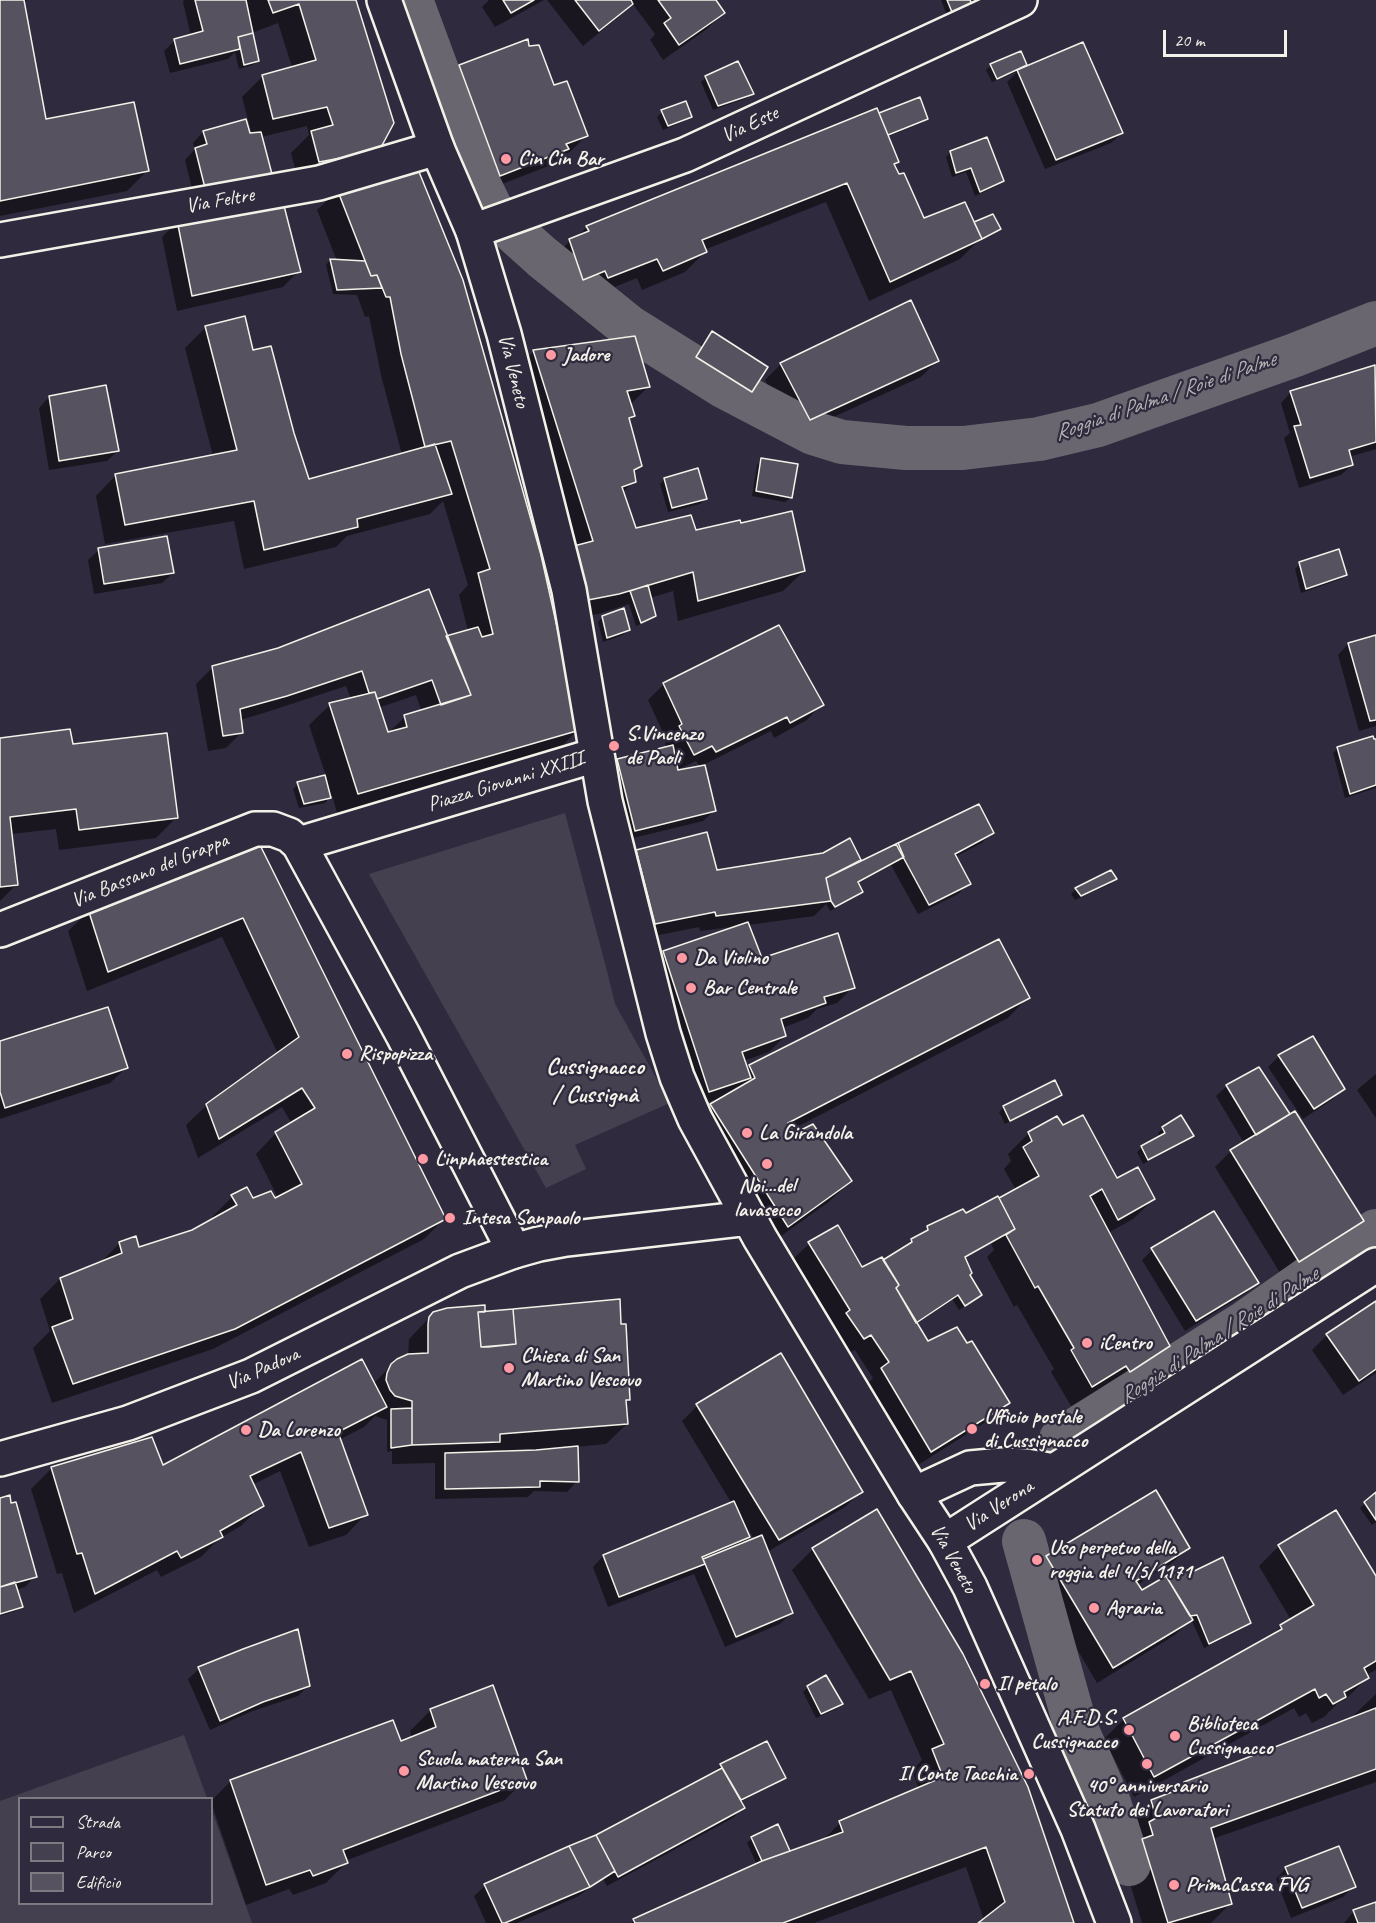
<!DOCTYPE html>
<html>
<head>
<meta charset="utf-8">
<style>
	body { margin:0 }
	#map { position:relative; width:1376px; height:1923px; overflow:hidden; background:#2f2a3d; font-family:Caveat,sans-serif }
	canvas { display:block }
	.legend { position:absolute; left:18px; top:1797px; width:195px; height:108px; box-sizing:border-box; background:#2f2a3d; border:2px solid #7e7a81; margin:0; padding:8px 10px; list-style:none; font-size:18px; color:#f4f1e8 }
	.legend li { display:flex; align-items:center; gap:12px; height:30px }
	.legend b { width:30px; border:2px solid #7e7a81 }
	.scale { position:absolute; left:1163px; top:30px; width:124px; height:27px; box-sizing:border-box; border:3px solid #f4f1e8; border-top:0; padding-left:8px; font-size:18px; line-height:21px; white-space:nowrap; color:#f4f1e8; -webkit-text-stroke:4px #2f2a3d; paint-order:stroke }
</style>
</head>
<body>
<div id="map">
<canvas width="1376" height="1923"></canvas>
<ul class="legend">
<li><b style="height:8px;background:#2f2a3d"></b>Strada</li>
<li><b style="height:16px;background:#454050"></b>Parco</li>
<li><b style="height:16px;background:#56525f"></b>Edificio</li>
</ul>
<div class="scale">20 m</div>
</div>
<script>
const g = document.querySelector('canvas').getContext('2d');
g.lineJoin = 'round';
function fill(path, color) { g.fillStyle = color; g.fill(path, 'evenodd'); }
const shape = rows => new Path2D(rows.map(r => 'M' + r).join(''));
function stroke(path, color, width, dash) { g.strokeStyle = color; g.lineWidth = width; g.lineCap = dash ? 'butt' : 'round'; g.setLineDash(dash || []); g.stroke(path); }
function write(font, color, halo, rows, align = 'center') {
  g.font = font + ' Caveat,sans-serif'; g.lineWidth = 4.5; g.setLineDash([]); g.textBaseline = 'middle'; g.strokeStyle = halo; g.fillStyle = color; for (const [text, x, y, turn = 0] of rows) {
    g.save(); g.translate(x, y); g.rotate((+turn || 0) * Math.PI / 180); g.textAlign = isNaN(turn) ? turn : align; if (halo) g.strokeText(text, 0, 0); g.fillText(text, 0, 0); g.restore();
  }
}
fill(shape([
	[565,813,607,971,615,1004,670,1103,575,1145,586,1169,546,1188,369,874],
	[184,1735,207,1798,20,1798,20,1904,212,1904,212,1811,252,1923,0,1923,0,1801]
]), '#454050');
fill(shape([
	[0,0,27,0,23,4,44,121,147,171,127,191,0,216],
	[184,0,355,0,378,150,299,182,291,153,309,135,307,126,261,137,195,201,185,160,195,149,193,143,203,132,252,135,242,97,263,76,292,67,278,23,252,33,258,60,253,65,239,69,235,52,228,59,170,73,164,51,175,40,191,36,183,2],
	[489,0,544,0,495,27,482,7],
	[547,0,714,0,723,13,707,29,663,60,650,40,655,34,632,3,616,19,583,46],
	[941,0,968,0,949,21],
	[528,47,586,136,570,152,560,156,551,165,484,191,444,82,460,66],
	[1020,52,1026,67,1122,133,1111,143,1045,169,1007,82,1017,72,992,82,986,70,991,66],
	[706,77,752,93,747,98,713,110,701,82],
	[662,112,690,116,685,121,663,130,657,117],
	[878,115,926,118,921,123,887,137,897,162,893,166,923,220,974,224,999,229,994,234,975,244,960,259,869,301,826,202,704,250,705,252,685,272,642,290,637,278,587,298,585,290,563,300,549,261,570,241,576,238,587,227],
	[951,152,1002,181,997,186,975,196,966,172,952,177,946,157],
	[414,164,579,729,558,750,337,813,332,795,325,803,299,808,293,789,298,784,326,776,309,725,330,705,351,699,346,686,270,711,240,720,242,732,226,748,208,751,196,684,212,668,447,638,468,631,459,595,468,585,443,501,430,514,347,536,336,547,244,569,234,521,105,544,96,496,116,475,213,456,185,348,206,327,252,352,293,434,308,481,402,455,381,375,369,316,365,317,357,295,333,294,326,265,330,260,337,261,317,210,338,190],
	[416,695,422,712,405,717,387,734,378,708],
	[177,222,299,271,283,287,177,311,162,237],
	[712,333,766,368,751,391,740,402,686,368,702,344],
	[634,338,648,387,630,405,633,416,628,421,640,466,633,473,634,481,622,493,635,530,695,532,804,571,783,591,678,621,673,591,650,598,654,615,649,620,636,626,629,604,598,614,563,620,513,372,533,352],
	[937,361,921,377,794,435,765,380,781,364],
	[1374,367,1376,374,1376,449,1349,457,1352,465,1341,475,1299,488,1284,438,1290,433,1281,403,1291,392],
	[49,397,118,451,107,461,49,470,39,408],
	[762,460,790,498,785,502,752,496,757,465],
	[665,479,705,499,700,504,668,512,660,484],
	[99,550,173,573,162,583,94,594,88,560],
	[1300,564,1346,574,1341,579,1301,593,1295,569],
	[603,617,628,630,623,635,603,642,598,622],
	[1376,636,1376,726,1359,731,1338,655,1348,644],
	[664,684,822,704,807,720,774,738,771,731,703,765,714,811,703,821,625,840,607,771,618,760,667,748,665,743,667,741,648,700],
	[696,761,700,767,677,770],
	[0,740,71,746,177,817,156,838,59,850,56,829,11,834,17,884,0,901],
	[1376,743,1376,788,1345,798,1333,753,1338,748],
	[992,832,982,843,955,857,969,883,958,894,918,914,891,865,857,884,861,892,856,897,830,911,826,904,814,916,748,925,761,960,853,987,837,1003,817,1009,808,1018,782,1028,785,1036,769,1052,743,1061,746,1070,750,1066,1028,997,1008,1018,791,1130,850,1181,830,1201,767,1246,690,1126,711,1105,722,1099,721,1098,694,1106,648,968,664,952,732,929,731,927,700,931,699,927,639,939,621,867,636,852,706,833,716,871,859,860,852,867],
	[257,841,444,1219,424,1239,213,1349,52,1403,33,1348,50,1331,40,1299,60,1279,99,1264,120,1243,138,1249,193,1231,214,1220,212,1217,232,1197,252,1200,275,1200,278,1198,256,1154,276,1133,292,1124,282,1107,198,1158,186,1125,207,1105,278,1054,222,937,87,991,68,931,89,911],
	[1111,872,1115,879,1110,884,1075,900,1071,894,1076,889],
	[1313,1038,1343,1088,1333,1099,1303,1119,1268,1067,1279,1056],
	[0,1043,126,1068,110,1083,0,1119],
	[1376,1074,1376,1118,1357,1090],
	[1227,1086,1362,1221,1347,1237,1282,1276,1215,1167,1231,1151,1244,1143,1216,1096],
	[1060,1094,1055,1099,1005,1124,999,1112,1004,1107],
	[1181,1117,1192,1136,1187,1141,1143,1164,1137,1152,1142,1147,1160,1137,1158,1133,1163,1128],
	[1063,1127,1117,1180,1154,1199,1133,1219,1108,1233,1169,1346,1148,1366,1109,1391,1105,1386,1071,1406,1051,1372,1054,1369,1017,1305,1014,1307,987,1257,994,1250,991,1243,964,1258,975,1299,959,1310,952,1299,915,1323,927,1343,1008,1402,992,1418,915,1467,866,1385,873,1378,855,1350,848,1353,831,1329,835,1326,793,1259,809,1244,837,1227,862,1269,883,1262,923,1234,928,1228,966,1215,1016,1190,1004,1169,1011,1161,1008,1154,1029,1133],
	[1152,1250,1257,1282,1246,1293,1185,1331,1142,1260],
	[1376,1303,1376,1373,1343,1395,1312,1350,1327,1335],
	[434,1313,484,1313,620,1326,629,1400,625,1404,627,1424,606,1444,576,1447,577,1481,567,1492,534,1491,528,1497,435,1499,435,1463,392,1464,392,1451,387,1452,387,1420,375,1416,364,1427,339,1440,366,1514,346,1535,309,1547,280,1471,252,1485,262,1505,241,1526,220,1538,201,1557,161,1577,157,1570,74,1613,62,1573,57,1574,31,1489,51,1469,151,1439,162,1467,373,1384,392,1365,408,1356,409,1339],
	[480,1315,484,1354,481,1355],
	[697,1406,861,1492,845,1507,767,1552,791,1613,780,1624,725,1647,694,1574,608,1607,593,1567,603,1556,732,1504,682,1421],
	[746,1526,754,1539,740,1545,748,1537,744,1527],
	[1376,1494,1376,1522,1372,1525,1360,1508],
	[0,1499,35,1576,25,1587,16,1590,21,1606,16,1611,0,1616],
	[877,1511,1073,1923,981,1923,984,1920,966,1867,814,1923,631,1923,634,1920,757,1865,747,1843,752,1838,784,1855,822,1841,840,1823,919,1789,912,1771,922,1760,891,1690,869,1699,792,1570,812,1550],
	[1279,1546,1376,1579,1376,1670,1366,1675,1367,1678,1347,1698,1338,1703,1324,1717,1312,1723,1306,1713,1299,1717,1294,1708,1134,1797,1104,1739,1124,1719,1270,1637,1281,1626,1291,1620,1259,1566],
	[1188,1548,1172,1563,1137,1585,1141,1592,1188,1576,1249,1623,1244,1628,1204,1648,1191,1619,1175,1635,1097,1683,1032,1573,1047,1557],
	[199,1669,309,1685,298,1696,250,1712,210,1730,188,1679],
	[492,1687,525,1780,505,1800,345,1861,346,1863,326,1883,293,1895,289,1889,246,1905,212,1805,212,1800,231,1781,400,1743,412,1738,410,1731,430,1711],
	[808,1687,841,1704,836,1709,816,1718,803,1692],
	[1376,1694,1376,1782,1212,1839,1230,1904,1211,1923,1142,1923,1123,1860,1132,1851,1130,1843,1136,1837,1131,1822,1152,1801,1176,1792,1184,1784,1356,1718,1354,1715],
	[721,1765,784,1777,779,1782,740,1802,743,1808,733,1818,607,1886,603,1879,577,1897,517,1923,486,1923,474,1896,485,1886,595,1837,717,1772,716,1770],
	[1286,1868,1354,1886,1343,1897,1291,1918,1276,1879],
	[1376,1903,1376,1923,1344,1923,1354,1911]
]), '#0007');
stroke(shape([
	[411,0,479,184,493,213,542,257,629,327,725,387,813,433,842,442,906,448,963,448,1039,439,1098,425,1295,355,1376,323],
	[1061,1439,1246,1322,1376,1231],
	[1024,1541,1076,1728,1109,1803,1129,1864]
]), '#6a6670', 44);
const building = shape([
	[0,0,24,0,46,119,134,102,149,171,0,201,0,0],
	[195,0,246,0,253,33,238,37,240,49,180,64,174,39,203,31,195,0],
	[268,0,356,0,394,123,379,151,319,162,311,131,333,125,327,107,273,119,262,75,316,60,299,4,273,13,268,0],
	[503,0,534,0,511,13,503,0],
	[575,0,631,0,633,4,599,31,575,0],
	[658,0,716,0,725,13,679,45,664,23,671,18,658,0],
	[947,0,970,0,975,10,954,17,947,0],
	[253,33,259,61,244,65,238,37,253,33],
	[528,39,529,46,539,45,554,85,567,81,588,136,566,144,569,149,500,176,459,65,528,39],
	[1083,42,1123,133,1056,160,1017,70,1083,42],
	[1021,51,1027,65,997,79,990,64,1021,51],
	[738,61,754,94,718,106,705,76,738,61],
	[920,97,928,119,888,135,879,113,920,97],
	[686,101,692,117,668,126,661,110,686,101],
	[877,108,899,162,894,164,899,174,904,173,924,218,965,202,982,239,890,282,847,183,702,240,707,252,663,271,657,259,608,278,605,271,583,280,569,239,589,231,586,226,877,108],
	[246,119,250,133,261,132,273,178,206,192,195,148,207,144,203,131,246,119],
	[987,137,1004,181,980,192,971,168,956,173,950,151,987,137],
	[415,162,463,280,541,555,580,730,358,794,329,703,375,692,388,732,407,727,404,715,471,695,446,636,478,627,482,637,493,634,478,573,490,569,451,441,425,447,401,354,390,297,386,297,377,275,371,276,337,189,415,162],
	[282,198,301,272,192,296,177,220,282,198],
	[993,214,1001,229,982,239,974,222,993,214],
	[330,259,365,261,371,276,377,275,382,288,337,290,330,259],
	[911,300,939,361,810,420,780,363,911,300],
	[245,316,253,350,271,346,294,433,309,479,435,444,452,494,357,519,358,527,264,550,254,501,125,525,115,474,237,450,205,326,245,316],
	[712,331,768,367,752,392,696,357,712,331],
	[635,336,650,387,627,391,635,416,629,418,642,466,634,470,636,482,622,487,636,528,691,515,696,530,740,520,741,523,792,511,805,571,698,601,693,572,619,594,583,601,570,547,593,541,533,350,635,336],
	[1375,365,1376,442,1349,450,1353,465,1310,478,1294,426,1301,425,1290,391,1375,365],
	[106,385,119,451,59,461,49,396,106,385],
	[761,458,798,464,792,498,756,491,761,458],
	[698,468,707,499,672,508,664,478,698,468],
	[167,536,174,573,104,584,98,548,167,536],
	[1339,549,1347,575,1306,589,1299,562,1339,549],
	[648,585,656,616,641,623,630,591,648,585],
	[429,589,471,695,441,705,432,680,377,699,375,692,369,693,362,671,287,696,240,709,243,733,223,736,212,666,278,648,429,589],
	[624,608,630,630,607,638,602,616,624,608],
	[779,625,824,705,790,723,787,717,716,752,712,746,694,755,679,726,682,724,663,683,779,625],
	[1376,635,1376,720,1370,721,1348,643,1376,635],
	[70,729,73,744,167,733,178,818,79,830,76,809,10,817,18,885,0,887,0,738,70,729],
	[1373,736,1374,739,1376,739,1376,785,1350,794,1337,747,1373,736],
	[673,745,678,770,705,765,716,811,635,831,617,759,673,745],
	[325,775,331,798,304,804,297,782,325,775],
	[979,804,994,833,955,854,971,884,929,905,896,844,979,804],
	[707,832,717,870,823,853,850,838,861,860,826,878,831,901,716,916,715,912,655,924,636,850,707,832],
	[257,839,446,1219,235,1329,73,1384,52,1327,73,1319,60,1278,122,1253,119,1242,136,1236,139,1247,192,1230,237,1205,231,1195,247,1187,253,1198,271,1191,275,1198,302,1184,275,1132,315,1108,302,1088,219,1139,206,1104,299,1037,243,918,108,972,88,909,257,839],
	[898,843,904,857,858,882,863,892,835,907,831,901,826,878,898,843],
	[1111,870,1117,879,1081,896,1075,888,1111,870],
	[748,922,762,958,838,933,855,988,824,997,826,1003,781,1019,786,1036,742,1052,751,1078,709,1092,663,951,748,922],
	[999,939,1030,998,788,1123,795,1133,813,1124,852,1181,788,1227,710,1104,755,1078,749,1065,999,939],
	[108,1007,128,1068,5,1108,0,1092,0,1041,108,1007],
	[1313,1036,1345,1089,1314,1109,1278,1055,1313,1036],
	[1259,1067,1290,1114,1256,1135,1226,1085,1259,1067],
	[1055,1080,1062,1095,1010,1121,1003,1106,1055,1080],
	[1295,1111,1364,1221,1299,1262,1230,1150,1295,1111],
	[1083,1115,1117,1178,1138,1167,1155,1199,1118,1220,1102,1189,1090,1196,1170,1346,1130,1372,1126,1366,1092,1387,1071,1350,1074,1348,1038,1286,1035,1288,1006,1235,1015,1229,999,1198,1039,1176,1023,1147,1032,1141,1028,1132,1057,1116,1063,1125,1083,1115],
	[1181,1115,1194,1136,1148,1160,1141,1146,1165,1133,1162,1127,1181,1115],
	[998,1196,1015,1229,965,1257,972,1273,970,1275,982,1295,965,1306,958,1295,916,1323,896,1288,899,1285,883,1260,912,1242,911,1239,928,1230,927,1226,963,1209,966,1213,998,1196],
	[1214,1211,1259,1283,1196,1321,1151,1248,1214,1211],
	[838,1225,862,1267,882,1257,899,1285,896,1288,928,1341,957,1327,967,1343,972,1341,1010,1403,931,1452,881,1368,889,1362,871,1335,864,1339,846,1313,850,1310,808,1242,838,1225],
	[620,1299,621,1324,626,1324,630,1400,626,1400,628,1424,500,1434,500,1442,412,1445,412,1401,395,1396,390,1390,386,1380,387,1373,391,1364,397,1359,408,1354,428,1353,428,1324,429,1317,433,1312,447,1308,485,1305,485,1312,478,1312,481,1347,488,1347,516,1344,513,1309,620,1299],
	[1376,1301,1376,1369,1359,1381,1326,1334,1376,1301],
	[513,1309,516,1344,481,1347,478,1312,513,1309],
	[781,1353,863,1492,779,1540,696,1404,781,1353],
	[362,1359,387,1407,338,1432,368,1515,329,1528,301,1452,250,1476,264,1506,220,1531,223,1537,181,1558,177,1551,95,1594,82,1553,77,1554,51,1467,152,1437,163,1465,362,1359],
	[412,1408,412,1445,391,1448,391,1409,412,1408],
	[578,1446,579,1482,540,1481,540,1487,445,1489,445,1453,536,1450,578,1446],
	[1156,1490,1190,1548,1136,1581,1142,1590,1166,1576,1193,1620,1113,1668,1046,1556,1156,1490],
	[1376,1492,1376,1520,1364,1502,1376,1492],
	[10,1495,11,1503,16,1502,37,1577,0,1587,0,1498,10,1495],
	[734,1501,750,1537,702,1557,705,1564,619,1597,603,1555,734,1501],
	[877,1509,963,1654,1028,1787,1074,1923,978,1923,1005,1902,986,1847,783,1923,635,1923,633,1919,762,1861,843,1832,839,1821,943,1777,932,1749,944,1744,911,1671,890,1680,812,1548,877,1509],
	[1336,1510,1376,1576,1376,1661,1364,1668,1369,1678,1344,1692,1346,1697,1333,1704,1326,1694,1319,1698,1315,1689,1154,1777,1123,1718,1282,1629,1280,1625,1314,1605,1278,1545,1336,1510],
	[762,1535,793,1613,736,1637,703,1559,762,1535],
	[1223,1557,1251,1623,1209,1644,1197,1615,1190,1616,1166,1576,1184,1566,1188,1574,1223,1557],
	[15,1582,23,1607,0,1614,0,1587,15,1582],
	[298,1629,310,1686,263,1702,220,1721,198,1667,243,1649,298,1629],
	[826,1675,843,1704,821,1714,807,1686,826,1675],
	[493,1685,527,1780,343,1850,348,1863,313,1876,310,1870,266,1885,230,1780,393,1720,401,1741,436,1727,430,1709,493,1685],
	[1376,1708,1376,1769,1211,1828,1232,1904,1168,1923,1142,1839,1153,1835,1149,1822,1156,1818,1151,1800,1185,1787,1184,1782,1376,1708],
	[767,1741,786,1778,741,1800,720,1764,767,1741],
	[722,1768,745,1808,618,1877,596,1835,722,1768],
	[778,1824,790,1851,762,1861,751,1837,778,1824],
	[596,1835,615,1871,590,1887,569,1846,596,1835],
	[569,1846,590,1887,505,1923,502,1923,484,1884,569,1846],
	[1339,1846,1356,1887,1302,1908,1285,1867,1339,1846],
	[1376,1902,1376,1923,1358,1923,1353,1910,1376,1902]
]);
fill(building, '#56525f');
stroke(building, '#f4f1e8', 1.5);
const minor = shape([
	[473,231,685,155,1020,0],
	[0,240,319,183,437,148],
	[0,930,255,829,273,829,289,835,299,844],
	[514,1251,403,1035,299,844,596,755],
	[914,1494,970,1468,1003,1465,1026,1466,1054,1471],
	[945,1541,1376,1265]
]);
const tertiary = shape([
	[384,0,437,148,473,231,504,334,569,590,605,801,663,1033,677,1077,695,1119,760,1238,914,1494,945,1541,970,1587,1078,1829,1114,1923],
	[0,1459,128,1423,251,1376,460,1271,514,1251,539,1244,566,1239,749,1218]
]);
stroke(minor, '#f4f1e8', 38);
stroke(tertiary, '#f4f1e8', 38);
stroke(minor, '#2f2a3d', 33);
stroke(tertiary, '#2f2a3d', 33);
for (const [x, y, r, color] of [
	[506,159,6,"#ff9aa2"],
	[551,355,6,"#ff9aa2"],
	[614,746,6,"#ff9aa2"],
	[682,958,6,"#ff9aa2"],
	[691,988,6,"#ff9aa2"],
	[347,1054,6,"#ff9aa2"],
	[747,1133,6,"#ff9aa2"],
	[423,1159,6,"#ff9aa2"],
	[767,1164,6,"#ff9aa2"],
	[450,1218,6,"#ff9aa2"],
	[1087,1343,6,"#ff9aa2"],
	[509,1368,6,"#ff9aa2"],
	[972,1429,6,"#ff9aa2"],
	[246,1430,6,"#ff9aa2"],
	[1037,1560,6,"#ff9aa2"],
	[1094,1608,6,"#ff9aa2"],
	[985,1684,6,"#ff9aa2"],
	[1129,1730,6,"#ff9aa2"],
	[1175,1736,6,"#ff9aa2"],
	[1147,1764,6,"#ff9aa2"],
	[404,1771,6,"#ff9aa2"],
	[1029,1774,6,"#ff9aa2"],
	[1174,1885,6,"#ff9aa2"]
]) { const dot = new Path2D(); dot.arc(x, y, r, 0, 2 * Math.PI); g.fillStyle = color; g.fill(dot); stroke(dot, '#2f2a3d', 2); }
write('21px', '#f4f1e8', '#2f2a3d', [
	["Via Este",750,125,-25],
	["Via Feltre",220,201,-10],
	["Via Veneto",513,371,76],
	["Piazza Giovanni XXIII",506,782,-17],
	["Via Bassano del Grappa",150,871,-22],
	["Via Padova",263,1369,-24],
	["Via Verona",999,1506,-33],
	["Via Veneto",953,1559,61]
]);
write('bold 21px', '#f4f1e8', '#2f2a3d', [
	["Cin Cin Bar",518,159],
	["Jadore",563,355],
	["S.Vincenzo",626,734],
	["de Paoli",626,758],
	["Da Violino",694,958],
	["Bar Centrale",703,988],
	["Rispopizza",359,1054],
	["La Girandola",759,1133],
	["Linphaestestica",435,1159],
	["Noi...del",767,1186,"center"],
	["lavasecco",767,1210,"center"],
	["Intesa Sanpaolo",462,1218],
	["iCentro",1099,1343],
	["Chiesa di San",521,1356],
	["Martino Vescovo",521,1380],
	["Ufficio postale",984,1417],
	["di Cussignacco",984,1441],
	["Da Lorenzo",258,1430],
	["Uso perpetuo della",1049,1548],
	["roggia del 4/5/1171",1049,1572],
	["Agraria",1106,1608],
	["Il petalo",997,1684],
	["A.F.D.S.",1117,1718,"right"],
	["Cussignacco",1117,1742,"right"],
	["Biblioteca",1187,1724],
	["Cussignacco",1187,1748],
	["Scuola materna San",416,1759],
	["Martino Vescovo",416,1783],
	["Il Conte Tacchia",1017,1774,"right"],
	["40° anniversario",1147,1786,"center"],
	["Statuto dei Lavoratori",1147,1810,"center"],
	["PrimaCassa FVG",1186,1885]
], 'left');
write('italic 22px', '#b6b2b2', '#2f2a3d', [
	["Roggia di Palma / Roie di Palme",1165,397,-19],
	["Roggia di Palma / Roie di Palme",1219,1336,-33]
]);
write('bold 24px', '#f4f1e8', '#2f2a3d', [
	["Cussignacco",595,1068],
	["/ Cussignà",595,1096]
]);
</script>
</body>
</html>
